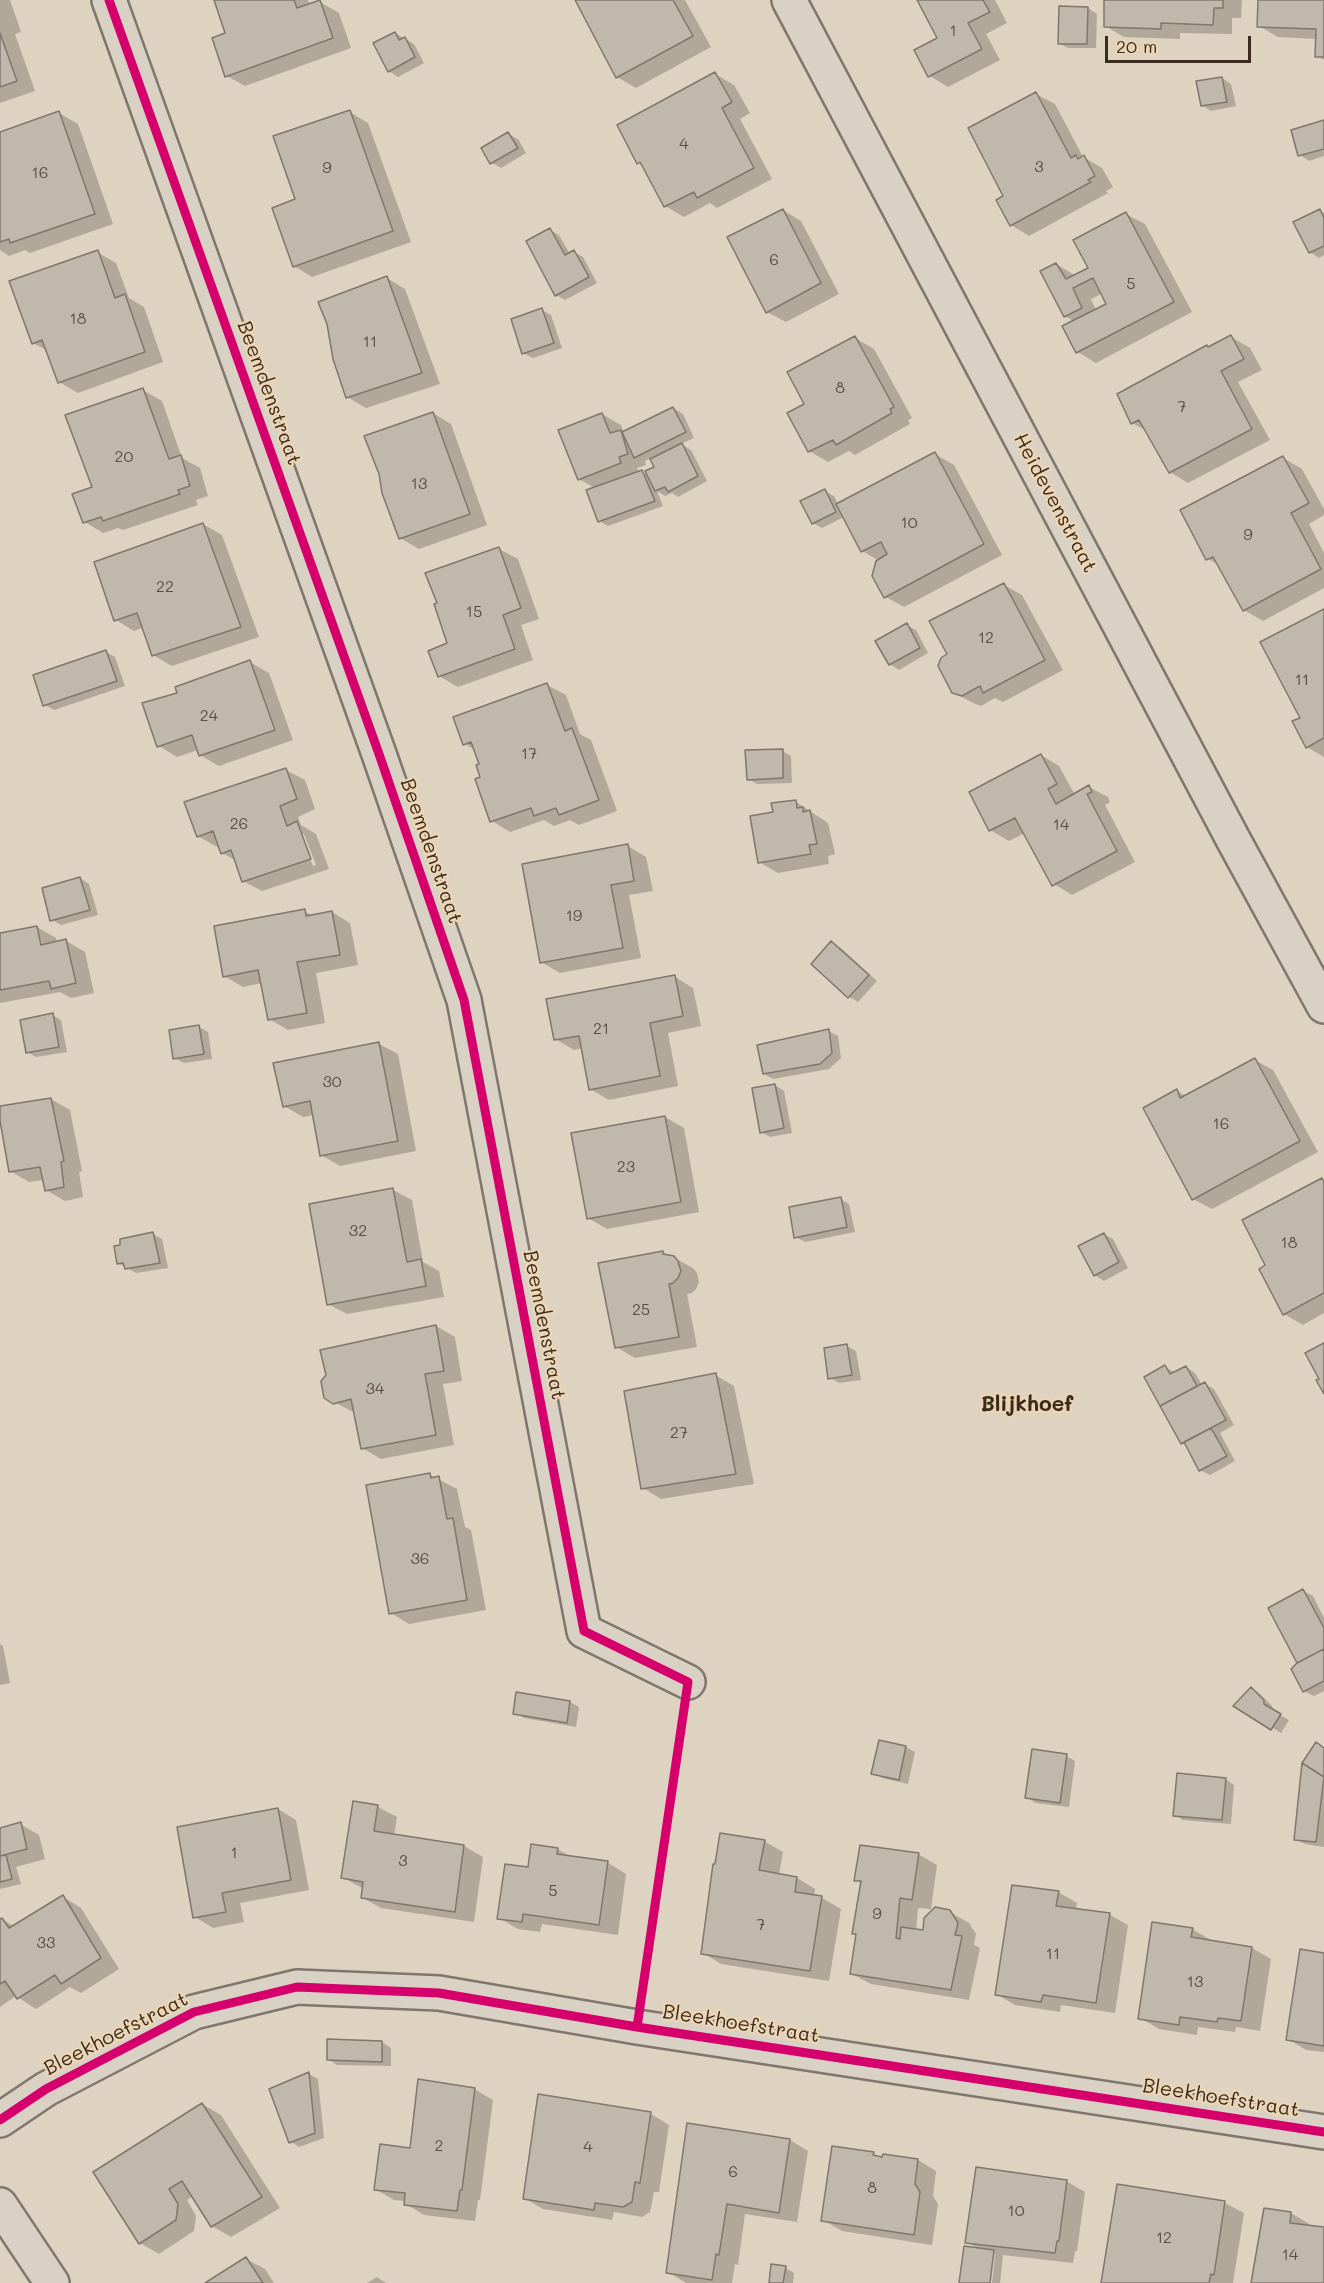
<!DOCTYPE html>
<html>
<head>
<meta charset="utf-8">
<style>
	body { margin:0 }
	#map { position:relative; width:1324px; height:2283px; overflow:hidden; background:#ded2c1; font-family:Mali,sans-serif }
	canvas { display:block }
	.scale { position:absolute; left:1105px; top:36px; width:146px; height:27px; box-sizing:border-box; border:3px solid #3b2a1e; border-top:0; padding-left:8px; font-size:18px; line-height:21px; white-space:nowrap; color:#3b2a1e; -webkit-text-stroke:4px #ebd5b4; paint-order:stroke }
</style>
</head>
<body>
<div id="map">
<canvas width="1324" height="2283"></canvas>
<div class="scale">20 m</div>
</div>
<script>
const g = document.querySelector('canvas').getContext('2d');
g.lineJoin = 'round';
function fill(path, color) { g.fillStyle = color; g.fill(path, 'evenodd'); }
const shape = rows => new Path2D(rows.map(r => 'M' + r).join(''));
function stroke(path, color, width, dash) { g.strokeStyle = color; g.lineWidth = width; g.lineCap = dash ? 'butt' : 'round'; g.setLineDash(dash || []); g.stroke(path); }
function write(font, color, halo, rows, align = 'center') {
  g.font = font + ' Mali,sans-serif'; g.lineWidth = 4.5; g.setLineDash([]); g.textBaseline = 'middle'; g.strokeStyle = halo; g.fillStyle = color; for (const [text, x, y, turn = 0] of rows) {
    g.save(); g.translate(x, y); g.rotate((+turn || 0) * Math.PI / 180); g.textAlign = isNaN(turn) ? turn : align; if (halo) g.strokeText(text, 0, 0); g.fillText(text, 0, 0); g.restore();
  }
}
fill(shape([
	[0,0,10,0,21,32,15,34,35,91,0,103],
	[215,0,308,0,310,5,320,2,339,13,351,48,245,86,227,76,227,34],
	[577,0,685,0,711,47,636,88,617,77],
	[918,0,995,0,1007,23,986,34,1000,60,948,87,930,76,939,39],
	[1106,0,1242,0,1241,18,1232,18,1232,34,1180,33,1180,39,1124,37,1105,26],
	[1259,0,1324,0,1324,60,1317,56,1317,39,1278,37,1259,26],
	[1088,8,1097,14,1096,48,1068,48,1059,43],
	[395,33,414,44,424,63,398,77,389,71,375,44],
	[715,74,734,85,750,113,740,119,772,179,717,208,710,203,684,217,665,206,644,167,638,163],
	[1222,78,1231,84,1236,106,1211,111,1202,105],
	[1036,94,1055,104,1083,157,1102,168,1113,187,1106,191,1108,193,1029,236,1011,225,1005,196],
	[350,112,368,123,411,242,312,277,294,266,297,200],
	[59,113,78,124,113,224,30,253,25,250,9,256,0,250,0,134],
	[1324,121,1324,156,1309,161,1300,155],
	[508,134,518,139,526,153,501,168,492,163],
	[783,210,801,221,839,294,786,322,767,312],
	[1320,211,1324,213,1324,255,1319,258,1310,252],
	[1126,214,1145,224,1192,312,1096,363,1078,352,1075,322,1065,316,1042,271,1056,264,1076,276,1090,269],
	[1103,293,1108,304,1096,310,1091,299],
	[550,230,559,235,570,254,574,252,583,257,597,283,565,300,556,295],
	[97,252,116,263,129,298,144,307,163,362,78,393,59,382,48,351,33,343],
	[387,278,405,289,440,384,366,408,347,397],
	[542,310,551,315,562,348,533,358,523,353],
	[1231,337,1250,348,1262,370,1238,382,1270,440,1188,483,1170,472,1147,431,1132,423,1209,348],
	[855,338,874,349,912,418,908,420,910,424,855,455,849,451,828,462,809,451,806,404],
	[143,390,162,401,182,458,200,468,208,496,196,500,198,505,123,530,118,528,103,533,85,522,94,488],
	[673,408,683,414,694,438,681,444,691,450,707,481,678,497,672,493,665,496,657,491,663,506,608,526,599,521,595,488,579,479,602,414,621,425,624,433],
	[651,458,656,468,649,476,641,471,639,473,637,468,646,465,645,461],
	[433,413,451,424,487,525,419,549,400,538],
	[935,454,954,465,1002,555,904,607,886,597,878,560,862,551,844,517,822,528,813,523,824,491,834,496,838,504],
	[1283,458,1302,469,1324,509,1324,515,1309,524,1324,553,1324,588,1263,621,1244,610,1220,566,1207,558],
	[203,524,222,535,259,637,172,666,153,655,144,627,134,631,116,620],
	[499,549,518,559,539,619,521,625,533,660,458,687,439,676,449,644],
	[1004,585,1022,595,1063,670,1003,702,995,698,981,706,973,703,953,692,949,655],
	[1324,611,1324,757,1307,747,1302,718],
	[906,625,916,630,928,653,899,670,890,664],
	[106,652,115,657,125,686,54,710,45,705],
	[250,662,269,673,293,740,219,766,200,755,198,750,177,757,159,746,179,694],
	[547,685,566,695,580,734,591,740,617,811,579,825,570,820,554,826,544,820,510,832,492,821,481,765,475,750,465,744],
	[782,751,791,756,792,783,757,784,748,779],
	[1041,755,1059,766,1075,795,1089,787,1108,797,1110,802,1105,805,1135,862,1072,895,1054,884,1025,833,1009,841,990,830],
	[286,770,305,780,315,809,298,817,301,825,316,834,329,869,262,891,243,881,237,861,222,853,220,846,217,847,198,836],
	[300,834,304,834,316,865,313,866],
	[795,801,828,823,835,854,828,856,829,864,778,873,759,862,775,813],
	[628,846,646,857,653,891,629,895,641,958,560,973,541,962],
	[80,878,89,884,98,915,61,925,52,920],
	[304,911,313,916,332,912,350,923,358,965,316,973,325,1023,288,1030,269,1019,262,983,243,987,224,976],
	[37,927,56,938,57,943,66,941,85,952,94,993,71,998,60,992,0,1003,0,935],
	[38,939,41,939,44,952],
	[832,943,841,948,877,981,858,1002,849,997,813,964],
	[675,977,693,988,701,1026,668,1033,678,1086,609,1100,590,1089,583,1048,574,1050,555,1039],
	[52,1015,61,1020,67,1052,36,1057,27,1052],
	[199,1027,208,1032,212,1059,184,1063,174,1058],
	[828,1031,838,1036,841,1058,829,1069,773,1079,764,1074],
	[379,1044,398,1054,416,1151,340,1166,321,1155,314,1115,303,1117,284,1106],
	[1255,1060,1273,1070,1318,1152,1212,1209,1193,1199,1177,1091,1186,1096],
	[775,1085,784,1091,792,1133,770,1137,761,1132],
	[51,1099,70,1110,82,1171,79,1172,83,1197,65,1201,46,1190,44,1180,29,1182,10,1171,0,1107],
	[665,1117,684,1128,699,1212,607,1229,588,1218],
	[1322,1180,1324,1181,1324,1313,1303,1325,1284,1314,1267,1266],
	[393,1190,412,1200,423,1262,439,1271,444,1297,347,1314,328,1304],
	[840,1199,849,1204,855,1232,805,1242,796,1237],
	[153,1234,162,1239,168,1268,136,1273,118,1263],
	[1104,1234,1113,1239,1128,1268,1104,1281,1095,1275],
	[663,1252,693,1268,697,1273,699,1282,696,1289,692,1293,687,1294,697,1347,635,1358,616,1347,600,1264],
	[436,1326,455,1337,462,1381,443,1384,454,1445,381,1459,362,1448,355,1413,325,1397],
	[847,1346,856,1351,861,1380,839,1383,830,1378],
	[1165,1367,1174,1372,1186,1367,1195,1373,1202,1385,1205,1384,1214,1389,1234,1425,1220,1433,1235,1461,1210,1475,1200,1470,1188,1446,1182,1443,1146,1378],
	[715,1375,734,1386,754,1484,661,1499,643,1488],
	[430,1475,457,1489,465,1527,471,1530,486,1610,409,1624,391,1613],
	[1303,1591,1313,1596,1324,1618,1324,1691,1314,1696,1304,1691,1299,1663],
	[0,1644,3,1646,10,1683,0,1685],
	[1251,1689,1260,1694,1272,1706,1273,1711,1289,1720,1281,1733,1236,1705],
	[518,1693,570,1702,579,1707,576,1727,524,1718,515,1713],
	[906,1747,915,1752,908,1784,882,1778,873,1773],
	[1324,1749,1324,1847,1305,1844,1295,1839],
	[1066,1756,1075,1761,1069,1807,1036,1803,1027,1798],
	[1225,1779,1234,1785,1231,1824,1183,1820,1174,1815],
	[354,1803,378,1807,397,1817,394,1836,464,1846,483,1857,474,1922,381,1908,363,1898,364,1889,342,1877],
	[278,1809,296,1820,309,1890,240,1903,244,1922,213,1928,195,1917],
	[20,1824,39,1835,45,1859,16,1867,21,1884,0,1889,0,1828],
	[764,1841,783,1852,779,1875,797,1878,815,1889,814,1897,822,1898,841,1909,829,1981,721,1964,703,1953],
	[557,1849,573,1858,608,1863,626,1874,618,1935,542,1924,540,1932,518,1929,499,1918,529,1869],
	[918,1854,937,1865,931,1909,918,1908,916,1931,924,1932,950,1912,969,1923,976,1934,974,1945,980,1948,969,2000,871,1984,852,1974,857,1935,854,1934,862,1883,856,1880],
	[1058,1892,1077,1903,1076,1910,1110,1915,1128,1925,1115,2013,1061,2005,1060,2012,1015,2005,996,1994],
	[63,1897,81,1908,119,1969,81,1993,70,1987,36,2009,16,1996,0,2007,0,1921,2,1919,15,1927],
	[1192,1929,1211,1940,1211,1942,1252,1948,1271,1959,1260,2031,1236,2027,1235,2032,1198,2027,1197,2035,1159,2029,1140,2018],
	[1324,1954,1324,2052,1306,2050,1288,2039],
	[382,2042,391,2048,391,2066,337,2065,328,2059],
	[309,2074,318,2079,324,2138,299,2147,290,2141],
	[474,2089,493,2100,480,2200,478,2200,475,2221,424,2215,406,2204,406,2201,394,2200,375,2189,411,2149],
	[540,2096,651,2114,669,2125,659,2192,654,2192,650,2212,642,2217,614,2212,612,2220,543,2209,524,2198],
	[202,2104,221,2115,280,2208,231,2237,212,2226,193,2196,187,2200,196,2216,194,2231,159,2254,140,2243],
	[790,2140,808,2151,797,2222,745,2214,738,2265,735,2264,732,2283,686,2283,668,2272,672,2247],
	[873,2154,880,2158,918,2160,936,2171,933,2196,938,2204,932,2245,842,2231,823,2220],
	[1066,2181,1085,2192,1077,2251,1075,2251,1073,2263,1003,2255,1000,2283,992,2283,995,2254,992,2254,989,2283,960,2283,979,2249,967,2242],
	[1118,2186,1225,2203,1244,2213,1233,2283,1103,2283],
	[1291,2213,1309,2224,1309,2227,1324,2228,1324,2283,1252,2283],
	[246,2259,265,2269,274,2283,207,2283],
	[785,2268,794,2273,793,2283,770,2283],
	[377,2277,386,2283,367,2283]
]), '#0003');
const building = shape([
	[214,0,294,0,297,8,320,0,333,38,225,77,212,38,225,33,214,0],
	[575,0,673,0,693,36,616,78,575,0],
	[917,0,983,0,990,12,968,23,982,49,928,77,914,50,937,38,917,0],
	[1104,0,1223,0,1223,8,1214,8,1213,25,1161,23,1161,29,1104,27,1104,0],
	[1258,0,1324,0,1324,57,1315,57,1316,29,1257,27,1258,0],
	[1059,6,1088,7,1087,44,1058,44,1059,6],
	[395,32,399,40,405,37,415,57,388,72,373,43,395,32],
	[0,33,17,81,0,87,0,33],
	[715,72,732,102,722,108,754,168,697,198,694,192,664,207,640,162,637,164,617,125,715,72],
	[1222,77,1227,102,1201,106,1196,81,1222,77],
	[1036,92,1071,158,1076,155,1078,159,1084,155,1095,176,1088,180,1091,182,1010,226,996,200,1003,196,968,128,1036,92],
	[350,110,393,231,293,267,272,208,295,199,273,136,350,110],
	[59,111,95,214,10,243,9,239,0,242,0,132,59,111],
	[1324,120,1324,149,1298,156,1291,130,1324,120],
	[508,132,518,148,490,164,481,148,508,132],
	[783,209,821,283,766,313,727,237,783,209],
	[1320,209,1324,218,1324,246,1309,253,1293,222,1320,209],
	[1126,212,1174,302,1076,353,1062,326,1106,304,1093,278,1073,288,1082,308,1064,317,1040,271,1056,263,1066,279,1088,268,1073,240,1126,212],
	[550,228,565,255,574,250,589,277,555,296,526,241,550,228],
	[98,250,115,298,125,294,145,352,58,383,42,340,32,344,9,281,98,250],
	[387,276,422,373,346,398,333,359,327,324,318,302,387,276],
	[542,308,554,343,522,354,511,319,542,308],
	[1231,335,1244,359,1221,371,1252,429,1169,473,1139,420,1131,424,1117,394,1207,345,1208,347,1231,335],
	[855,336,894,407,890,409,892,413,836,445,833,440,808,452,787,413,804,404,787,372,855,336],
	[143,388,169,459,181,455,190,486,178,490,180,494,103,521,101,517,83,523,72,494,92,487,65,415,143,388],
	[673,407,686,432,634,458,622,432,673,407],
	[433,412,470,514,399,539,382,493,379,474,364,436,433,412],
	[602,413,610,433,621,430,628,454,619,457,621,463,578,480,558,430,602,413],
	[682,443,698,476,668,492,665,487,655,491,645,471,654,467,650,459,682,443],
	[935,452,984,544,884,598,872,576,876,561,887,554,881,542,861,552,836,504,935,452],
	[1283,456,1309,503,1291,513,1321,569,1243,611,1213,557,1206,560,1180,510,1283,456],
	[642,470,655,501,598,522,586,490,642,470],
	[825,489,836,512,812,524,800,501,825,489],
	[203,523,241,627,152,656,137,613,114,621,94,562,203,523],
	[499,547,521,608,503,615,515,649,438,677,428,651,447,643,434,604,437,603,425,573,499,547],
	[1004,583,1045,660,983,693,980,686,962,696,952,693,938,666,941,658,947,654,929,621,1004,583],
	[1324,609,1324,738,1306,748,1292,721,1300,718,1260,642,1324,609],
	[907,623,920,648,889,665,875,641,907,623],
	[106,650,117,681,43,706,33,675,106,650],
	[250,660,275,730,199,756,192,735,157,747,142,703,177,693,175,687,250,660],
	[547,683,565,731,572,728,599,800,559,815,556,808,534,816,531,808,490,822,475,779,480,777,476,765,479,764,471,742,463,745,453,717,547,683],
	[783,749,783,778,747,780,745,750,783,749],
	[1041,754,1057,784,1048,789,1056,804,1089,785,1092,792,1087,794,1117,851,1052,886,1015,818,989,831,969,792,1041,754],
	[286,768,297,799,280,806,287,826,297,821,311,859,242,882,231,850,221,854,213,831,197,837,184,802,286,768],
	[796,800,797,808,803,807,803,812,810,810,817,844,809,845,811,854,758,863,750,816,773,812,771,803,796,800],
	[628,844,634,881,611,885,623,948,540,963,522,864,628,844],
	[80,877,90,910,50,921,42,888,80,877],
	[305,909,306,916,332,911,340,955,297,962,307,1013,268,1020,258,970,223,977,214,926,305,909],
	[37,926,41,945,66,939,76,983,51,989,49,981,0,990,0,933,37,926],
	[831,941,869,975,848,998,811,964,831,941],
	[675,975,683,1016,650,1023,660,1076,589,1090,579,1036,554,1040,546,999,675,975],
	[53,1013,59,1047,26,1053,20,1020,53,1013],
	[199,1025,204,1054,173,1059,169,1030,199,1025],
	[829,1029,832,1053,820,1064,763,1074,757,1045,829,1029],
	[379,1042,398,1141,320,1156,310,1101,283,1107,273,1063,379,1042],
	[1255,1058,1300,1141,1192,1200,1143,1108,1177,1089,1180,1098,1255,1058],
	[775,1084,784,1128,760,1133,752,1088,775,1084],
	[51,1098,64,1161,61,1162,64,1187,45,1191,40,1167,9,1172,0,1121,0,1106,51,1098],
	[665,1116,681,1202,587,1219,571,1133,665,1116],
	[1322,1178,1324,1182,1324,1293,1283,1315,1259,1269,1265,1265,1242,1220,1322,1178],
	[393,1188,407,1262,421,1259,426,1286,327,1305,309,1204,393,1188],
	[841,1197,847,1227,794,1238,789,1207,841,1197],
	[153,1232,160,1263,125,1269,123,1263,117,1264,114,1246,120,1245,120,1239,153,1232],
	[1104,1233,1119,1262,1094,1276,1078,1246,1104,1233],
	[663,1251,663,1254,674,1256,678,1261,681,1271,678,1278,673,1283,669,1284,679,1337,615,1348,598,1263,663,1251],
	[436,1325,444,1371,425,1374,436,1435,361,1449,351,1399,333,1404,324,1398,321,1381,326,1375,320,1350,436,1325],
	[1324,1343,1324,1394,1316,1380,1319,1379,1305,1353,1324,1343],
	[847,1344,852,1375,828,1379,824,1348,847,1344],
	[1165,1365,1170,1374,1186,1366,1197,1386,1160,1406,1144,1377,1165,1365],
	[716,1373,736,1474,641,1489,624,1391,716,1373],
	[1205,1382,1226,1420,1181,1444,1160,1406,1205,1382],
	[1211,1428,1227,1456,1199,1471,1184,1442,1211,1428],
	[430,1473,431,1478,439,1476,447,1519,453,1518,467,1600,389,1614,366,1485,430,1473],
	[1303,1589,1324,1628,1324,1649,1297,1663,1268,1608,1303,1589],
	[1324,1649,1324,1681,1303,1692,1291,1669,1297,1663,1324,1649],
	[1251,1687,1264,1700,1264,1704,1281,1714,1271,1730,1233,1706,1251,1687],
	[516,1692,570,1701,567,1723,513,1714,516,1692],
	[879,1740,906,1746,899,1780,871,1774,879,1740],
	[1316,1742,1324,1748,1324,1777,1302,1763,1316,1742],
	[1032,1749,1067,1754,1060,1803,1025,1798,1032,1749],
	[1302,1763,1324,1777,1316,1842,1294,1840,1302,1763],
	[1177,1773,1226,1778,1222,1820,1173,1816,1177,1773],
	[353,1801,378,1805,374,1831,464,1845,455,1912,361,1898,363,1882,341,1878,353,1801],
	[278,1808,291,1880,222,1893,226,1912,193,1918,177,1827,278,1808],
	[21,1822,27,1849,0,1856,0,1828,21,1822],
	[720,1833,765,1840,759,1870,797,1877,795,1892,822,1896,810,1971,701,1954,713,1864,715,1864,720,1833],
	[531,1844,558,1848,557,1854,608,1861,599,1925,523,1914,522,1922,497,1919,505,1864,528,1867,531,1844],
	[860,1845,919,1853,912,1900,900,1898,896,1938,900,1939,901,1927,923,1930,924,1918,935,1907,950,1910,958,1923,955,1935,962,1936,951,1990,850,1974,856,1934,852,1934,861,1881,854,1881,860,1845],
	[6,1855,12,1879,0,1882,0,1856,6,1855],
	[1012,1885,1059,1891,1056,1906,1110,1913,1096,2003,1043,1995,1041,2002,995,1995,1012,1885],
	[63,1895,101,1958,61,1984,55,1975,17,1999,5,1981,0,1984,0,1919,2,1918,9,1928,63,1895],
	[1152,1922,1193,1928,1191,1937,1252,1947,1241,2021,1218,2018,1217,2022,1180,2017,1179,2025,1138,2019,1152,1922],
	[1300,1949,1324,1953,1324,2046,1286,2040,1300,1949],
	[327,2039,382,2041,382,2062,327,2060,327,2039],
	[309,2072,315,2133,289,2143,269,2089,309,2072],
	[418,2079,475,2088,462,2190,460,2190,457,2211,404,2205,405,2193,374,2190,380,2144,410,2148,418,2079],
	[538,2094,651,2112,640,2183,635,2182,632,2202,623,2207,595,2203,594,2210,523,2199,538,2094],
	[202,2103,262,2197,211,2227,182,2181,169,2189,178,2204,176,2220,139,2244,93,2172,202,2103],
	[687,2123,790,2139,779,2213,727,2204,719,2255,716,2254,712,2280,666,2273,687,2123],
	[832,2146,874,2152,873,2155,882,2157,883,2154,918,2159,915,2184,920,2192,914,2235,821,2221,832,2146],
	[976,2167,1067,2180,1059,2241,1057,2241,1055,2253,965,2243,976,2167],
	[1117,2184,1225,2201,1214,2275,1211,2274,1209,2283,1101,2283,1117,2184],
	[1264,2208,1291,2212,1290,2223,1324,2227,1324,2283,1251,2283,1264,2208],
	[964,2246,994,2250,990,2283,959,2283,964,2246],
	[246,2257,263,2283,205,2283,246,2257],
	[771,2264,786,2266,783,2283,769,2283,771,2264]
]);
fill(building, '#c1b8ac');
stroke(building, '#7f776c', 1.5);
const street = shape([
	[109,0,379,754,464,1000,584,1631,688,1682],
	[789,0,1234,841,1324,1006],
	[0,2120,46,2089,194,2012,297,1987,439,1993,637,2027,1324,2132],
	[0,2205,52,2283]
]);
stroke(street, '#7f776c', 38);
stroke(street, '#dad1c5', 33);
stroke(shape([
	[109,0,379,754,464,1000,584,1631,688,1682,637,2027],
	[0,2120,46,2089,194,2012,297,1987,439,1993,637,2027,1324,2132]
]), '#d6006c', 9);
write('16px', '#5c4e42', null, [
	["1",953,31],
	["4",684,144],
	["3",1039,167],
	["9",327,168],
	["16",40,173],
	["6",774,260],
	["5",1131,284],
	["18",78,319],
	["11",370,342],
	["8",840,388],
	["7",1182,407],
	["20",124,457],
	["13",419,484],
	["10",909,523],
	["9",1248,535],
	["22",165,587],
	["15",474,612],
	["12",986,638],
	["11",1302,680],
	["24",209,716],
	["17",529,754],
	["26",239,824],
	["14",1061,825],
	["19",574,916],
	["21",601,1029],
	["30",332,1082],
	["16",1221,1124],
	["23",626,1167],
	["32",358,1231],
	["18",1289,1243],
	["25",641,1310],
	["34",375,1389],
	["27",679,1433],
	["36",420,1559],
	["1",234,1853],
	["3",403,1861],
	["5",553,1891],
	["9",877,1914],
	["7",761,1925],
	["33",46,1943],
	["11",1053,1954],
	["13",1195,1982],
	["2",439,2146],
	["4",588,2147],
	["6",733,2172],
	["8",872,2188],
	["10",1016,2211],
	["12",1164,2238],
	["14",1290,2255]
]);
write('20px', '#3b2a1e', '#ebd5b4', [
	["Beemdenstraat",269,393,70],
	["Heidevenstraat",1055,503,62],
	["Beemdenstraat",431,851,71],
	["Beemdenstraat",544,1325,79],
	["Bleekhoefstraat",741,2024,9],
	["Bleekhoefstraat",116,2034,-27],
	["Bleekhoefstraat",1221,2098,9]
]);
write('bold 21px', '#3b2a1e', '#ebd5b4', [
	["Blijkhoef",1027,1405]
]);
</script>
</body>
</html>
